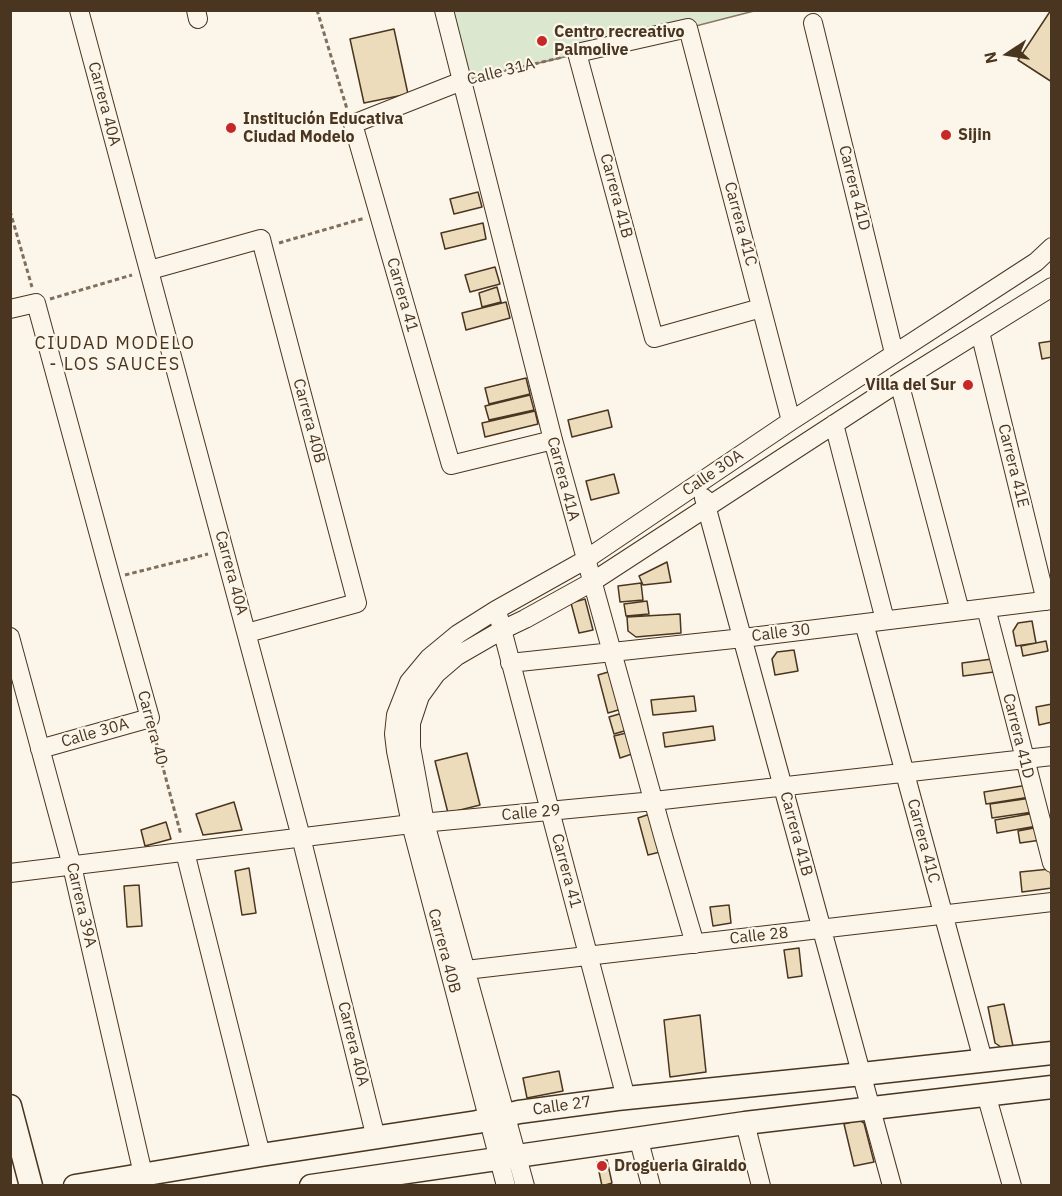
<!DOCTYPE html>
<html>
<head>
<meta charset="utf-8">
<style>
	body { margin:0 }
	#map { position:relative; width:1062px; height:1196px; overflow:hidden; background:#fbf6e9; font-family:"IBM Plex Sans",sans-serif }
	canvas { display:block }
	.frame { position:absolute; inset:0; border:12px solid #4a3520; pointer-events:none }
	.north { position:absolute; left:978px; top:24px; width:60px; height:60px; -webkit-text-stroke:4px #fbf6e9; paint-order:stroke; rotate:258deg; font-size:16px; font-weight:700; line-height:24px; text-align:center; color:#4a3520 }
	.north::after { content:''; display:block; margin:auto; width:21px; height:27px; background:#4a3520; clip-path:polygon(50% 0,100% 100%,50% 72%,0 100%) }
</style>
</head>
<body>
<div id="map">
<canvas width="1062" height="1196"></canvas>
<div class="frame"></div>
<div class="north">N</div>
</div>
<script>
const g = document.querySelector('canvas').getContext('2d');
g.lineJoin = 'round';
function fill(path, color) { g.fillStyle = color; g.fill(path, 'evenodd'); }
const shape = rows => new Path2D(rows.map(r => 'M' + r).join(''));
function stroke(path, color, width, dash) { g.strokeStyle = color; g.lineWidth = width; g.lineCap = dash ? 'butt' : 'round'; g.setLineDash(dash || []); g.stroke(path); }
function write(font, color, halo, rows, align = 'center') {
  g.font = font + ' "IBM Plex Sans",sans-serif'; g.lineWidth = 4.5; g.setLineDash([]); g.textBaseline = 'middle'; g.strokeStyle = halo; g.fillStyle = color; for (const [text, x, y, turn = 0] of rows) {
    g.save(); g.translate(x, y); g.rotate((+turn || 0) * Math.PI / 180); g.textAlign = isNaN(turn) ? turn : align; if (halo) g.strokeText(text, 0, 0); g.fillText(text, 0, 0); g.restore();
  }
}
const green = shape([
	[444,11,754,11,688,28,462,81,444,11]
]);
fill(green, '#dce7d0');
stroke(green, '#887966', 1.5);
const building = shape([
	[1051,10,1052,10,1052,82,1018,60,1051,10],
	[394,29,408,94,364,103,350,39,394,29],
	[478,192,482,207,454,214,450,199,478,192],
	[483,223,486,239,445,249,441,233,483,223],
	[495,267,500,284,470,292,465,275,495,267],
	[497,287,501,302,482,307,479,293,497,287],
	[506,302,510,318,466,330,462,313,506,302],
	[1052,341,1052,357,1042,359,1039,343,1052,341],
	[526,378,530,394,489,404,485,388,526,378],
	[530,395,534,410,489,420,485,406,530,395],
	[608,410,612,427,572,437,568,420,608,410],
	[535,411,538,424,485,437,482,423,535,411],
	[614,474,619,493,591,500,586,481,614,474],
	[667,562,671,582,643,585,639,576,667,562],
	[641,583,643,600,620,602,618,586,641,583],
	[585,599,593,630,579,633,571,603,585,599],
	[647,601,649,614,626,616,624,604,647,601],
	[680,614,681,633,636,637,628,631,627,617,680,614],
	[1032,621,1036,643,1016,646,1013,631,1018,623,1032,621],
	[1046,641,1048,651,1023,656,1021,646,1046,641],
	[794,650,798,671,775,675,772,659,777,652,794,650],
	[992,659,994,672,963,676,962,663,992,659],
	[615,670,625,708,608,713,598,675,615,670],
	[694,696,696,711,653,715,651,700,694,696],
	[1052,704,1052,722,1039,725,1036,707,1052,704],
	[626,712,631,729,614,734,609,717,626,712],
	[713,726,715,740,665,747,663,733,713,726],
	[630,732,635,753,620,758,614,736,630,732],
	[467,753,480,805,448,813,435,761,467,753],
	[1028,785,1030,797,986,804,984,792,1028,785],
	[1031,798,1033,812,992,818,990,804,1031,798],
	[234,802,242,830,203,835,196,814,234,802],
	[653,813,664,851,648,855,638,818,653,813],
	[1035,813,1037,826,997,833,995,820,1035,813],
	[166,822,171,839,145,846,141,830,166,822],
	[1039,827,1041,840,1020,843,1018,831,1039,827],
	[249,868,256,913,242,915,235,871,249,868],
	[1050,869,1052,888,1022,892,1020,872,1050,869],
	[139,885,142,926,127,927,124,886,139,885],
	[729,905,731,923,713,926,710,907,729,905],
	[799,948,802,976,788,978,784,950,799,948],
	[1004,1004,1013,1046,1001,1047,995,1043,988,1007,1004,1004],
	[700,1015,706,1072,670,1077,664,1020,700,1015],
	[559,1071,563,1091,527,1098,523,1078,559,1071],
	[859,1120,864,1123,874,1162,854,1166,844,1124,859,1120],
	[607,1160,612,1183,602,1186,597,1162,607,1160]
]);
fill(building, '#ecdcbc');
stroke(building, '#4a3520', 1.5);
const minor = shape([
	[79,10,301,837,376,1138],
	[196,10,198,19],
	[444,10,553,440,664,839,695,944],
	[813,23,894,353],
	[462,81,353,124,451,465,553,440],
	[150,270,261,239,263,247,357,603,247,633],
	[761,308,654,338,577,53,688,28,791,421],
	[10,309,36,303,111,579,150,718,40,749],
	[980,332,1046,601],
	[899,382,960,611],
	[834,424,885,620],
	[704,498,892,1186],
	[986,608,1052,863],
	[499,618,626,1098],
	[864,623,983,1060],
	[10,637,72,866,143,1174],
	[510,663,743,638,1052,600],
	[185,852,261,1155],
	[10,873,411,824,654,801,1052,756],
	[466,970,1052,902],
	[986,1094,1012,1186],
	[745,1123,761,1186],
	[638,1137,651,1186],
	[506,1186,411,824,396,751,394,734,396,715,409,682,429,658,458,634,496,610,585,560,791,421,1036,262,1052,247],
	[525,1186,425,823,411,747,411,723,420,696,436,674,457,656,502,630,525,619,592,582,899,382,1052,287]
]);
const major = shape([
	[10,1106,31,1186],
	[75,1186,261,1155,477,1122,519,1112,617,1099,862,1074,1052,1053],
	[311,1186,745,1123,1052,1087]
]);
stroke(minor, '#4a3520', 20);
stroke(major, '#4a3520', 25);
stroke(shape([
	[317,10,347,109],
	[476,78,563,57],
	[10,211,32,287],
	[279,243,365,218],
	[50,299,132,275],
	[125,575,208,554],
	[154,734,181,835]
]), '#7f6f5c', 3, [4.5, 3]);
stroke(minor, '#fbf6e9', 18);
stroke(major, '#fbf6e9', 22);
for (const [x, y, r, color] of [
	[542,41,6,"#c62828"],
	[231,128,6,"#c62828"],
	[946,135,6,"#c62828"],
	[968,385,6,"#c62828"],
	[602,1166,6,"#c62828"]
]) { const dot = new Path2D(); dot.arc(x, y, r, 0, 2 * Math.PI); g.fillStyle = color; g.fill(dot); stroke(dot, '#fbf6e9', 2); }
write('bold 16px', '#4a3520', '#fbf6e9', [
	["Centro recreativo",554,32],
	["Palmolive",554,50],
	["Institución Educativa",243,119],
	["Ciudad Modelo",243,137],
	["Sijin",958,135],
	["Villa del Sur",956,385,"right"],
	["Drogueria Giraldo",614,1166]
], 'left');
write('16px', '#4a3520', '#fbf6e9', [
	["Calle 31A",501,72,-14],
	["Carrera 40A",104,104,75],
	["Carrera 41D",854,188,76],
	["Carrera 41B",616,196,75],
	["Carrera 41C",740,224,75],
	["Carrera 41",402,295,74],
	["Carrera 40B",309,421,75],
	["Carrera 41E",1013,466,76],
	["Calle 30A",713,473,-34],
	["Carrera 41A",563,479,75],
	["Carrera 40A",231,573,75],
	["Calle 30",781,633,-7],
	["Carrera 40",152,728,75],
	["Calle 30A",95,733,-16],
	["Carrera 41D",1018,736,76],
	["Calle 29",531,813,-5],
	["Carrera 41B",796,834,75],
	["Carrera 41C",923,841,75],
	["Carrera 41",566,871,75],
	["Carrera 39A",81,905,77],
	["Calle 28",759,936,-6],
	["Carrera 40B",444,951,75],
	["Carrera 40A",353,1044,76],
	["Calle 27",562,1106,-8]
]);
g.letterSpacing = '1.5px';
write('18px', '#4a3520', '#fbf6e9', [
	["CIUDAD MODELO",115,344],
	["- LOS SAUCES",115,365]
]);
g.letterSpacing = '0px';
</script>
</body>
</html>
